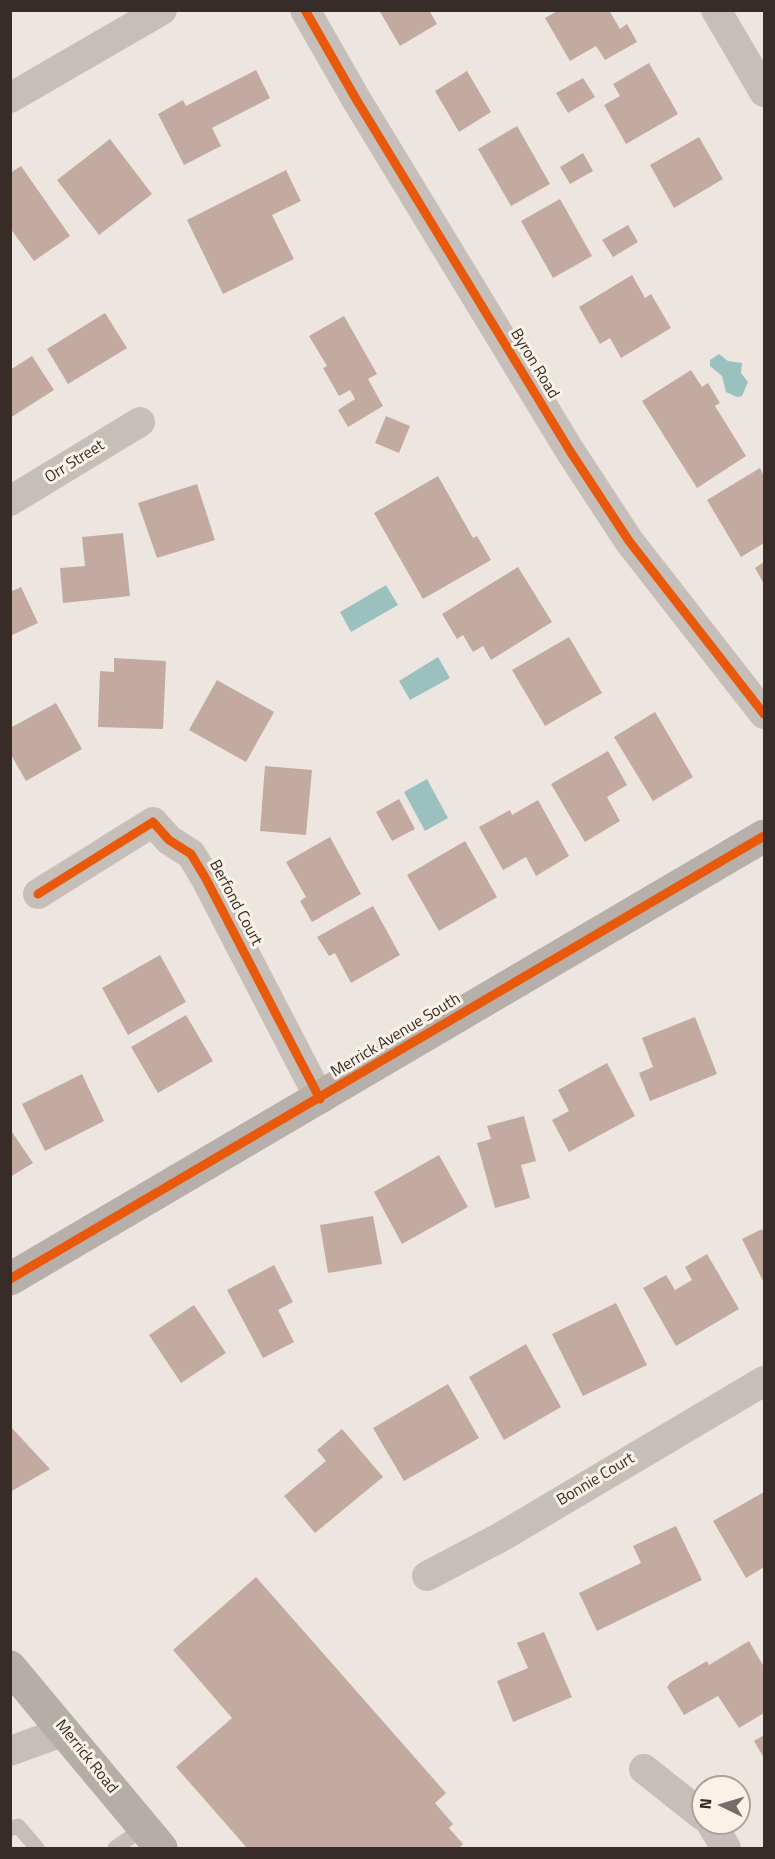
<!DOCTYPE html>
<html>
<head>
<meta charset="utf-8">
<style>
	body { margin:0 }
	#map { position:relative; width:775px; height:1859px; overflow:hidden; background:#ede6e0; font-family:"Titillium Web",sans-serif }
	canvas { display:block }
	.frame { position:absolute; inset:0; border:12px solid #372c27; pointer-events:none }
	.north { position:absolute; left:691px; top:1775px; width:60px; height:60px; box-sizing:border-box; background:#faf1e7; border:2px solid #aca29a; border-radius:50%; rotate:275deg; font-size:16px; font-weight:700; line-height:24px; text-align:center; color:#372c27 }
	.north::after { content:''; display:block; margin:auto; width:21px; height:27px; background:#776d68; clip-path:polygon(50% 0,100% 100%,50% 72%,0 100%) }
</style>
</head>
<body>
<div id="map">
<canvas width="775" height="1859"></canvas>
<div class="frame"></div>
<div class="north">N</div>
</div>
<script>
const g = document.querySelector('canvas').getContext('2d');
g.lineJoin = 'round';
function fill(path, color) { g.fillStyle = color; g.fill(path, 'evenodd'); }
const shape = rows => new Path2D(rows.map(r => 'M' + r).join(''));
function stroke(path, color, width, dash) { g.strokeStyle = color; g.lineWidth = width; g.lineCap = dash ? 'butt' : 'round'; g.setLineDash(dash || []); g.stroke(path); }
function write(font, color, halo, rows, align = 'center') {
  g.font = font + ' "Titillium Web",sans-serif'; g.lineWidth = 6; g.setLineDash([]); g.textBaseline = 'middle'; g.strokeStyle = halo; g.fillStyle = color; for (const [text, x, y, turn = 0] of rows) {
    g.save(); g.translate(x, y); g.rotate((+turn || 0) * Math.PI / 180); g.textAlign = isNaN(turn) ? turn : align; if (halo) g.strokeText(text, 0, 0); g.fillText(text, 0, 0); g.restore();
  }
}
fill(shape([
	[719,354,728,361,742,363,741,373,748,382,742,396,737,397,726,392,722,376,710,366,710,360],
	[386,585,398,605,351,632,340,612],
	[438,657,450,678,410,700,399,681],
	[427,779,448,818,425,831,404,792]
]), '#9bc1bf');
fill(shape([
	[379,10,429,10,437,24,400,46],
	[559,10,609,10,620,29,627,24,637,42,605,60,596,46,570,61,545,18],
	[649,63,678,114,626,144,604,105,620,96,613,84],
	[256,70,270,98,212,128,221,146,184,165,158,114,183,100,186,106],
	[467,71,491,112,459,132,435,91],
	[583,78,595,97,568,113,556,93],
	[517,126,550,184,511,206,478,149],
	[699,137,723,179,674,208,650,165],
	[110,139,152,194,99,235,57,180],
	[583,153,593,171,570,184,560,167],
	[21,166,70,236,34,261,10,228,10,173],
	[286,170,301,201,272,215,294,259,223,294,187,220],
	[560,199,592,256,553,278,521,221],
	[628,225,638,242,613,257,602,240],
	[632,275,645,298,651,294,671,328,621,358,610,338,600,344,579,307],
	[105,313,127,348,68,384,47,349],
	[344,316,377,374,368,379,383,406,348,427,338,410,355,399,350,390,339,396,323,368,327,366,309,336],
	[32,356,54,390,10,418,10,370],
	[691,370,702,387,708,383,720,403,715,406,746,456,697,488,642,401],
	[386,416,410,426,399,453,375,443],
	[760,468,764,476,764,543,741,557,707,500],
	[438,476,473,538,477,536,491,560,423,599,374,513],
	[197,484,215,540,157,558,138,503],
	[123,533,130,596,63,603,60,568,85,566,82,537],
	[764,562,764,584,755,568],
	[518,567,552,622,491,660,483,646,473,652,463,635,457,639,442,614],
	[21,587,38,623,10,636,10,592],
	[569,637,602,693,545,726,512,670],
	[114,658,166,661,163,729,98,727,100,671,114,672],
	[217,680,274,712,246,762,189,730],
	[56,703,82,749,26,781,10,753,10,728],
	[655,712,693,777,653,801,614,737],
	[608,751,627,785,607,797,620,821,585,842,551,784],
	[265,766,312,770,306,835,260,831],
	[399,799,415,829,392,841,376,812],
	[538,800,569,856,536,876,526,857,503,870,479,827,510,810,512,815],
	[330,837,361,894,312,922,300,901,306,897,286,862],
	[465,841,497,897,439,931,407,875],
	[373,906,400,955,351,983,335,953,329,956,317,937],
	[160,955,186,1002,128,1035,102,988],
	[186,1015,213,1061,158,1093,131,1047],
	[695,1017,717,1074,650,1101,639,1073,653,1067,642,1038],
	[607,1063,635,1116,569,1152,552,1120,569,1111,558,1090],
	[82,1074,104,1121,45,1151,22,1104],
	[524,1116,536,1161,521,1165,530,1198,495,1208,477,1143,491,1139,487,1126],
	[10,1129,33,1163,10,1177],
	[439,1155,468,1207,402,1244,374,1192],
	[373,1216,382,1264,328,1273,320,1225],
	[762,1229,764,1234,764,1283,742,1239],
	[707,1254,739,1309,676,1346,643,1288,666,1275,675,1290,692,1280,685,1267],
	[274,1265,293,1302,278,1310,294,1342,263,1358,227,1290],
	[616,1303,647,1365,583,1396,552,1334],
	[194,1305,226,1353,181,1383,149,1335],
	[526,1344,561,1407,504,1440,469,1377],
	[448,1384,479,1438,404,1481,373,1428],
	[10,1426,50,1469,10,1492],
	[342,1429,383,1477,315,1533,284,1496,326,1461,317,1450],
	[764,1492,764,1567,746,1578,713,1521],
	[676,1526,702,1580,597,1631,579,1593,641,1563,633,1546],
	[256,1577,446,1793,435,1803,453,1824,449,1828,463,1844,459,1848,247,1848,176,1767,232,1718,173,1650],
	[544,1632,572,1697,513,1722,497,1681,528,1668,517,1643],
	[749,1641,764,1667,764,1713,739,1728,718,1696,684,1715,667,1687,671,1682,707,1661,709,1665],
	[764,1735,764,1758,754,1741]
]), '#c2aaa1');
stroke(shape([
	[10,1829,18,1826,37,1848],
	[115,1848,144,1828]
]), '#c6bfb9', 15);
stroke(shape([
	[305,10,356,99,570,451,629,541,764,714],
	[716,10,764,92],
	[10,98,162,10],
	[10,501,140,422],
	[38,894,153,822,169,840,191,854,206,879,320,1099],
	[427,1576,501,1537,764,1381],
	[10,1751,65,1731],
	[644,1769,703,1816],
	[711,1823,726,1848]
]), '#c6bfb9', 30);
stroke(shape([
	[10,1279,764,836]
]), '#b7afa9', 33);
stroke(shape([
	[10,1667,161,1848]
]), '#b5ada8', 33);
stroke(shape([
	[305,10,356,99,570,451,629,541,764,714],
	[38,894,153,822,169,840,191,854,206,879,320,1099],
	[10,1279,764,836]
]), '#e8590c', 9);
write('16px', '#372c27', '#faf1e7', [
	["Byron Road",534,364,59],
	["Orr Street",75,462,-32],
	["Berfond Court",235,903,62],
	["Merrick Avenue South",396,1036,-31],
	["Bonnie Court",596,1480,-31],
	["Merrick Road",86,1757,51]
]);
</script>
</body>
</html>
